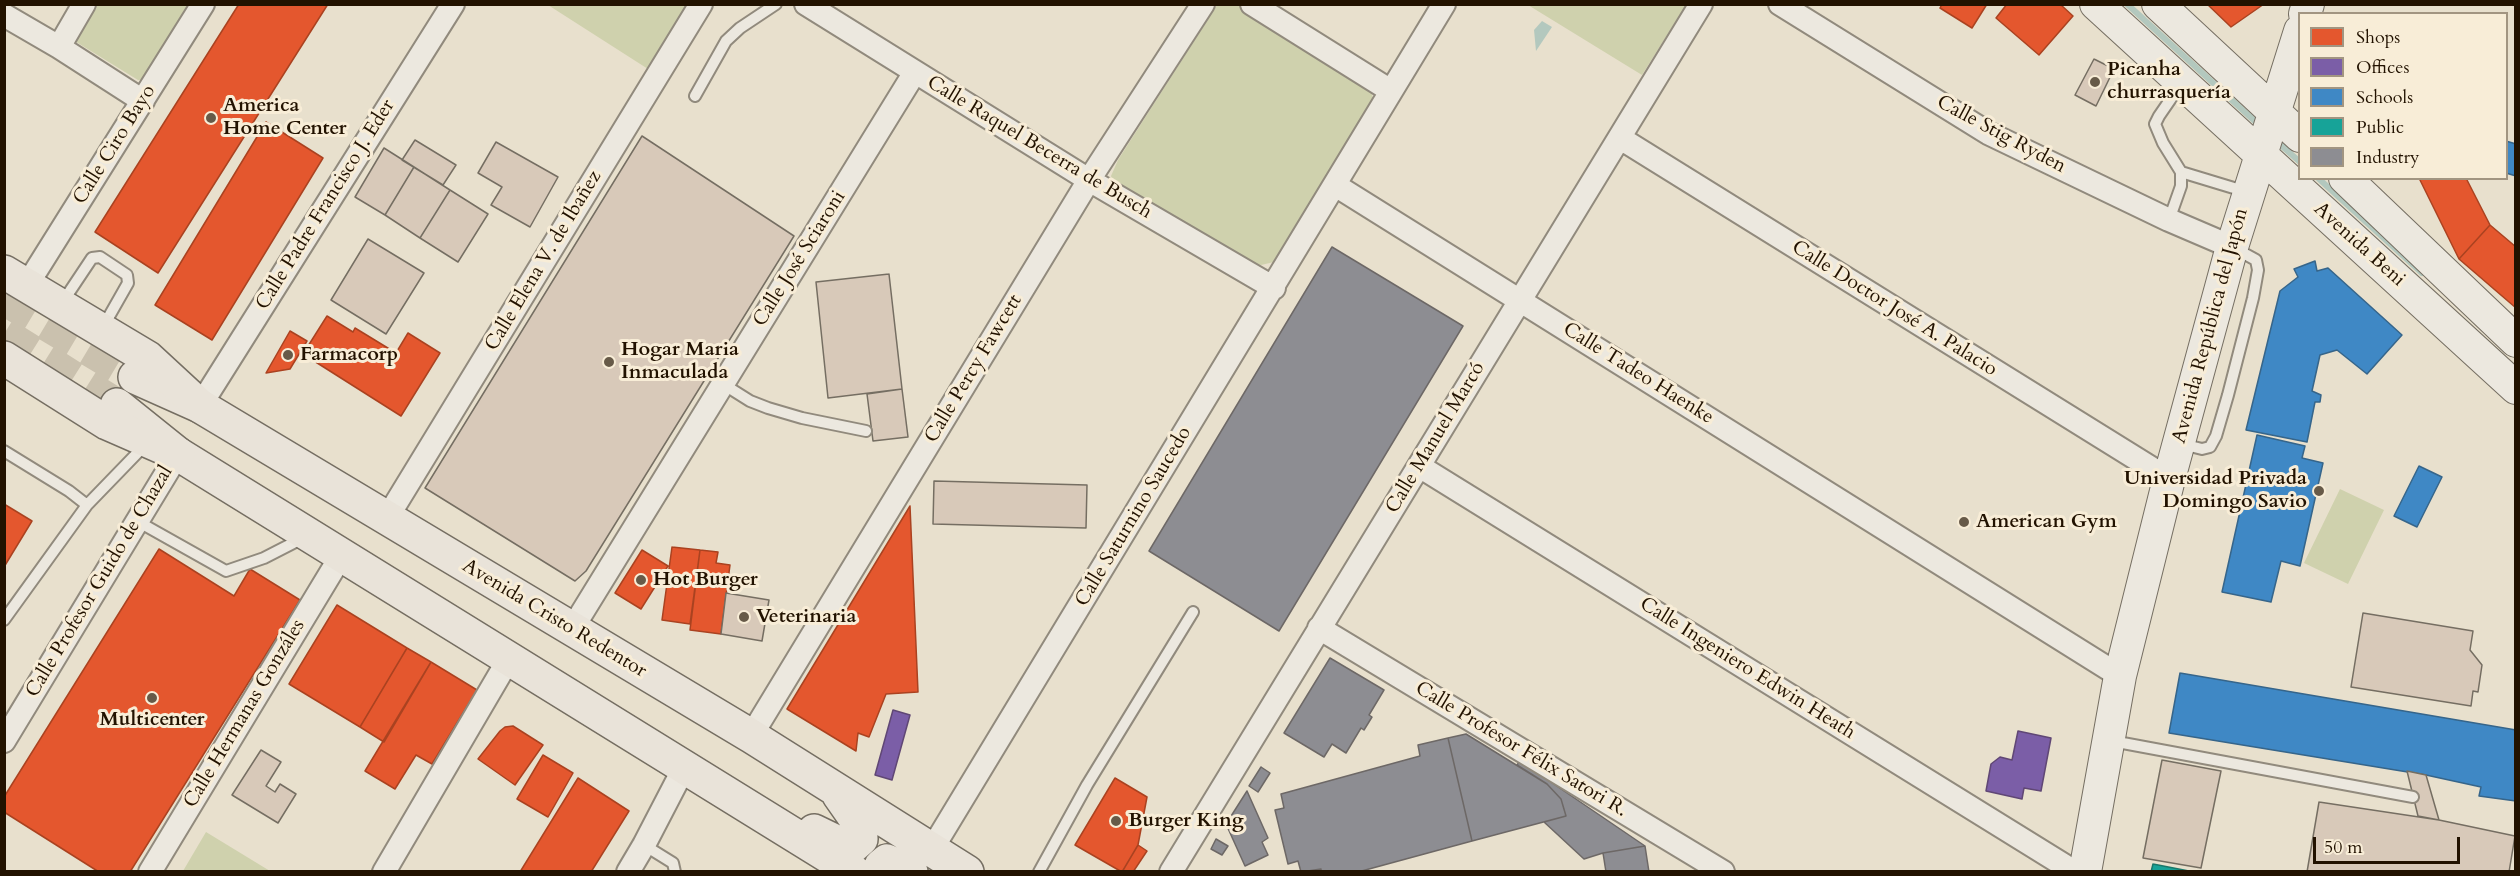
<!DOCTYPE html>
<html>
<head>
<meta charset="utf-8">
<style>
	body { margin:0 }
	#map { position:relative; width:2520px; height:876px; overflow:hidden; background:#e8e0cd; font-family:Cardo,serif }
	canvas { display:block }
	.frame { position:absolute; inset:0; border:6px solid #221200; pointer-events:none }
	.legend { position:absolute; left:2298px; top:12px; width:210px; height:168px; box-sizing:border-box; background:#f8edd7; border:2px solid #a29581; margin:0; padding:8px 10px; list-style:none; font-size:18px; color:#221200 }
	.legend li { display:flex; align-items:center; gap:12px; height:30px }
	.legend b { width:30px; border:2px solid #a29581 }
	.scale { position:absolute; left:2313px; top:837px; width:147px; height:27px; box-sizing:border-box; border:3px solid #221200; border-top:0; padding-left:8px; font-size:18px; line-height:21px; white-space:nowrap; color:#221200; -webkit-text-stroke:4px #f8edd7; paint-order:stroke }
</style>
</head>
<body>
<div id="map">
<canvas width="2520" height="876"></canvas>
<div class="frame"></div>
<ul class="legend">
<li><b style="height:16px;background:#e4572e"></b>Shops</li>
<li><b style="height:16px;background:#7b5ea7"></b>Offices</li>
<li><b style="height:16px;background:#3f88c5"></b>Schools</li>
<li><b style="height:16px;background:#17a398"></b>Public</li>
<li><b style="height:16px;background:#8d8d92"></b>Industry</li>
</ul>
<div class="scale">50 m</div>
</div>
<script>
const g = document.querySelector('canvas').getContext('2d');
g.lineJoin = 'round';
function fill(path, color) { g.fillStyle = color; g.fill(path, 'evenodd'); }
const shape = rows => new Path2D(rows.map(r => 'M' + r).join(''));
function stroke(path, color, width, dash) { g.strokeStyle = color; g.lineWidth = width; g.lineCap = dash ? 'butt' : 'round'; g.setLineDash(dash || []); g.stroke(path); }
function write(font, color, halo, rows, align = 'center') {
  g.font = font + ' Cardo,serif'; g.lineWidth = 6; g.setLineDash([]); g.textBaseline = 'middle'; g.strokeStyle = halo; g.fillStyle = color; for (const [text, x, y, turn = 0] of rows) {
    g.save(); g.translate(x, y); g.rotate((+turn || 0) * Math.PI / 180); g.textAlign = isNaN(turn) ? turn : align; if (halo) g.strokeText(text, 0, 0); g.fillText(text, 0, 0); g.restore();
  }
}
fill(shape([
	[93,5,200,5,154,79,138,80,73,40],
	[548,5,687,5,648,69],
	[1217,5,1239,5,1371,91,1373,98,1371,106,1274,262,1261,265,1248,263,1114,186,1111,176,1118,160],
	[1528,5,1686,5,1642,75],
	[2340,489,2384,510,2348,584,2304,563],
	[206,832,270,871,183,871]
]), '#cfd1ad');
fill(shape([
	[1542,21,1552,27,1536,51,1534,30]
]), '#b3c8be');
const shops = shape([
	[239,4,328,4,158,273,95,232,239,4],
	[1942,4,1987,4,1972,28,1940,8,1942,4],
	[2007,4,2060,4,2073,16,2039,55,1996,18,2007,4],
	[2207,4,2264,4,2231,27,2207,4],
	[266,122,323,158,212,340,155,305,266,122],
	[2419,178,2466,178,2490,225,2459,259,2419,178],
	[2490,225,2516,247,2516,308,2459,259,2490,225],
	[327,316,353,332,355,328,396,353,408,333,440,353,401,416,303,354,327,316],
	[290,331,307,341,290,369,266,373,290,331],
	[4,504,32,521,4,567,4,504],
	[910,506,918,692,886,694,869,737,858,733,856,751,787,709,910,506],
	[672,547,700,550,690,624,662,620,672,547],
	[159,549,234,596,250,569,300,600,130,872,99,872,4,812,4,797,159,549],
	[642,550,668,566,641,609,615,593,642,550],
	[700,550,718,552,716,563,730,565,721,634,690,630,700,550],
	[337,605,407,648,360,727,289,684,337,605],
	[407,648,431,662,384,742,360,727,407,648],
	[431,662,477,690,432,764,416,755,395,789,365,771,431,662],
	[513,726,543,745,515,785,478,759,500,731,505,727,513,726],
	[543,755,573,773,548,817,517,799,543,755],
	[578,778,629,811,591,872,520,872,578,778],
	[1115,778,1147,797,1138,845,1122,872,1075,845,1115,778],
	[1138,845,1147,851,1133,872,1122,872,1138,845]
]);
fill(shops, '#e4572e');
stroke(shops, '#aa4220', 1.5);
const offices = shape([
	[893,710,910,715,892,780,875,775,893,710],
	[2018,731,2051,738,2041,791,2024,788,2022,799,1986,791,1991,764,2000,757,2012,760,2018,731]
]);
fill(offices, '#7b5ea7');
stroke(offices, '#604775', 1.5);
const schools = shape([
	[2506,141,2516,144,2516,176,2506,173,2506,141],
	[2315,261,2317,271,2328,268,2402,335,2367,374,2337,350,2320,355,2312,391,2321,395,2320,402,2315,402,2307,442,2246,430,2280,291,2298,277,2294,269,2315,261],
	[2257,435,2305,446,2302,458,2323,463,2300,566,2281,561,2271,602,2222,592,2257,435],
	[2419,466,2442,477,2417,527,2394,516,2419,466],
	[2180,673,2516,730,2516,801,2479,796,2481,787,2426,775,2169,733,2180,673]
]);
fill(schools, '#3f88c5');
stroke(schools, '#36658a', 1.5);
const public = shape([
	[2153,864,2194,872,2151,872,2153,864]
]);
fill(public, '#17a398');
stroke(public, '#1a786a', 1.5);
const industry = shape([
	[1332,247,1463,326,1279,631,1149,551,1332,247],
	[1330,658,1384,690,1369,715,1372,717,1364,730,1361,728,1346,753,1332,744,1324,757,1284,733,1330,658],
	[1466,734,1547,784,1561,799,1566,816,1472,841,1448,738,1466,734],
	[1448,738,1472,841,1358,872,1321,872,1321,869,1301,872,1298,861,1288,864,1275,810,1284,808,1281,794,1420,756,1418,745,1448,738],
	[1520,761,1645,846,1603,853,1584,859,1544,822,1566,816,1561,799,1547,784,1517,765,1520,761],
	[1261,767,1270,773,1258,792,1249,786,1261,767],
	[1247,791,1268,838,1262,842,1268,855,1245,866,1226,824,1247,791],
	[1216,839,1228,846,1222,855,1211,849,1216,839],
	[1645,846,1649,872,1606,872,1603,853,1645,846]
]);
fill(industry, '#8d8d92');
stroke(industry, '#6d6866', 1.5);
stroke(shape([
	[2127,4,2259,125],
	[2275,140,2300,162],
	[2318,178,2422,273]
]), '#b3c8be', 6);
const building = shape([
	[2094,59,2114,69,2096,106,2075,95,2094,59],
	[642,136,794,236,586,571,575,581,425,488,642,136],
	[415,140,456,165,443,185,402,160,415,140],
	[496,142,558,177,530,227,491,205,502,187,478,173,496,142],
	[384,148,414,167,385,215,355,197,384,148],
	[414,167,450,190,420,238,385,215,414,167],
	[450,190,488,214,458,262,420,238,450,190],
	[368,239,424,273,386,334,331,300,368,239],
	[889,274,902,389,828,398,816,282,889,274],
	[902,389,908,437,873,441,867,394,902,389],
	[934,481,1087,485,1086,528,933,524,934,481],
	[726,593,769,600,762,641,721,634,726,593],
	[2363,613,2473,631,2470,650,2482,665,2478,692,2473,691,2471,706,2351,687,2363,613],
	[261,750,281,762,266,786,275,792,280,784,296,794,278,823,232,795,261,750],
	[2162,760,2221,771,2201,868,2143,858,2162,760],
	[2407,771,2426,775,2439,820,2418,816,2407,771],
	[2319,802,2439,820,2515,836,2509,872,2307,872,2319,802]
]);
fill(building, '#d8c9b9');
stroke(building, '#756e62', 1.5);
stroke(shape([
	[4,299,135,377],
	[4,334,117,405]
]), '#cac1ae', 33, [33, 16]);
const lane = shape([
	[695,96,726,41,740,28,776,4],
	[2181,172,2247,192],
	[2169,220,2181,186,2181,172,2163,143,2155,124,2159,116,2181,84],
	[62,303,92,258,100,257,127,275,128,283,103,327],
	[723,384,750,401,768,408,802,418,866,431],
	[2182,444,2202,449,2210,447,2216,436,2228,395,2253,298,2258,270,2256,260,2234,248],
	[4,451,69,491,87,505],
	[137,521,226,571,264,558,303,538],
	[4,620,87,505,147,443],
	[2112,741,2413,797],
	[644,845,673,863,675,872],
	[1039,872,1087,785,1193,612]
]);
const street = shape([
	[806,4,1089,180,1274,288],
	[1252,4,1391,91],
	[1780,4,1988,133,2169,220,2232,247],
	[4,15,59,47,143,101],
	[59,47,84,4],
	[1620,138,2169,479],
	[1335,185,2120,676],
	[27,285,203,4],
	[200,406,453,4],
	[1419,466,2075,872],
	[387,518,701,4],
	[1319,628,1723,872],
	[572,629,915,72],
	[751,736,1089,180,1203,4],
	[4,741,178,454],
	[932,849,1444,4],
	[150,872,341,556],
	[384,872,510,657],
	[628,872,644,845,685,766],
	[1171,872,1701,4]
]);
const secondary = shape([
	[2096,4,2516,388],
	[2158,4,2300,136],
	[2305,14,2308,4],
	[2345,178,2516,341],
	[2085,872,2120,676,2169,479,2232,247,2300,31]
]);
const primary = shape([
	[135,377,200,406,751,736,967,872],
	[117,405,178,454,854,872],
	[814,831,843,845,853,846,861,839,860,825,839,795],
	[879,872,881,866,887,861,911,872]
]);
const highway = shape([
	[4,272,148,358,200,406],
	[4,358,107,423,178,454]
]);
stroke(lane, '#918a7d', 14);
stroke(street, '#918a7d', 26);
stroke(secondary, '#756e62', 34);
stroke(primary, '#756e62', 36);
stroke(highway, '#756e62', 36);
stroke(lane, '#ece8df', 10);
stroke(street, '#ece8df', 22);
stroke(secondary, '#ece8df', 32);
stroke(primary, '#e9e3d9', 33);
stroke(highway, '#e9e3d9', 33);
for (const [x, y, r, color] of [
	[2095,82,6,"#675a48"],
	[211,118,6,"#675a48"],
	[288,355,6,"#675a48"],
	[609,362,6,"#675a48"],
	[2319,491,6,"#675a48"],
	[1964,522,6,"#675a48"],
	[641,580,6,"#675a48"],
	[744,617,6,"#675a48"],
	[152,698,6,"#675a48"],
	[1116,821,6,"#675a48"]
]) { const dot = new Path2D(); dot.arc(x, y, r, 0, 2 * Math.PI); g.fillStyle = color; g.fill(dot); stroke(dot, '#f8edd7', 2); }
write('bold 20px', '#221200', '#f8edd7', [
	["Picanha",2107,70],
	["churrasquería",2107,93],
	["America",223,106],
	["Home Center",223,129],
	["Hogar Maria",621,350],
	["Inmaculada",621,373],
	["Farmacorp",300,355],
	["Universidad Privada",2307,479,"right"],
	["Domingo Savio",2307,502,"right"],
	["American Gym",1976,522],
	["Hot Burger",653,580],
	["Veterinaria",756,617],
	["Multicenter",152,720,"center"],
	["Burger King",1128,821]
], 'left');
write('20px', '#221200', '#f8edd7', [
	["Calle Stig Ryden",2001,135,28],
	["Calle Ciro Bayo",115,145,-58],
	["Calle Raquel Becerra de Busch",1039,148,31],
	["Calle Padre Francisco J. Eder",326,205,-58],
	["Avenida Beni",2359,245,42],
	["Calle José Sciaroni",800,259,-58],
	["Calle Elena V. de Ibañez",544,261,-59],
	["Calle Doctor José A. Palacio",1894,309,32],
	["Avenida República del Japón",2211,326,-75],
	["Calle Percy Fawcett",974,369,-59],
	["Calle Tadeo Haenke",1638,374,32],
	["Calle Manuel Marcó",1436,438,-59],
	["Calle Saturnino Saucedo",1134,517,-59],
	["Calle Profesor Guido de Chazal",100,582,-59],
	["Avenida Cristo Redentor",554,619,31],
	["Calle Ingeniero Edwin Heath",1747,669,32],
	["Calle Hermanas Gonzáles",245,714,-59],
	["Calle Profesor Félix Satori R.",1521,750,31]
]);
</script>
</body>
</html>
